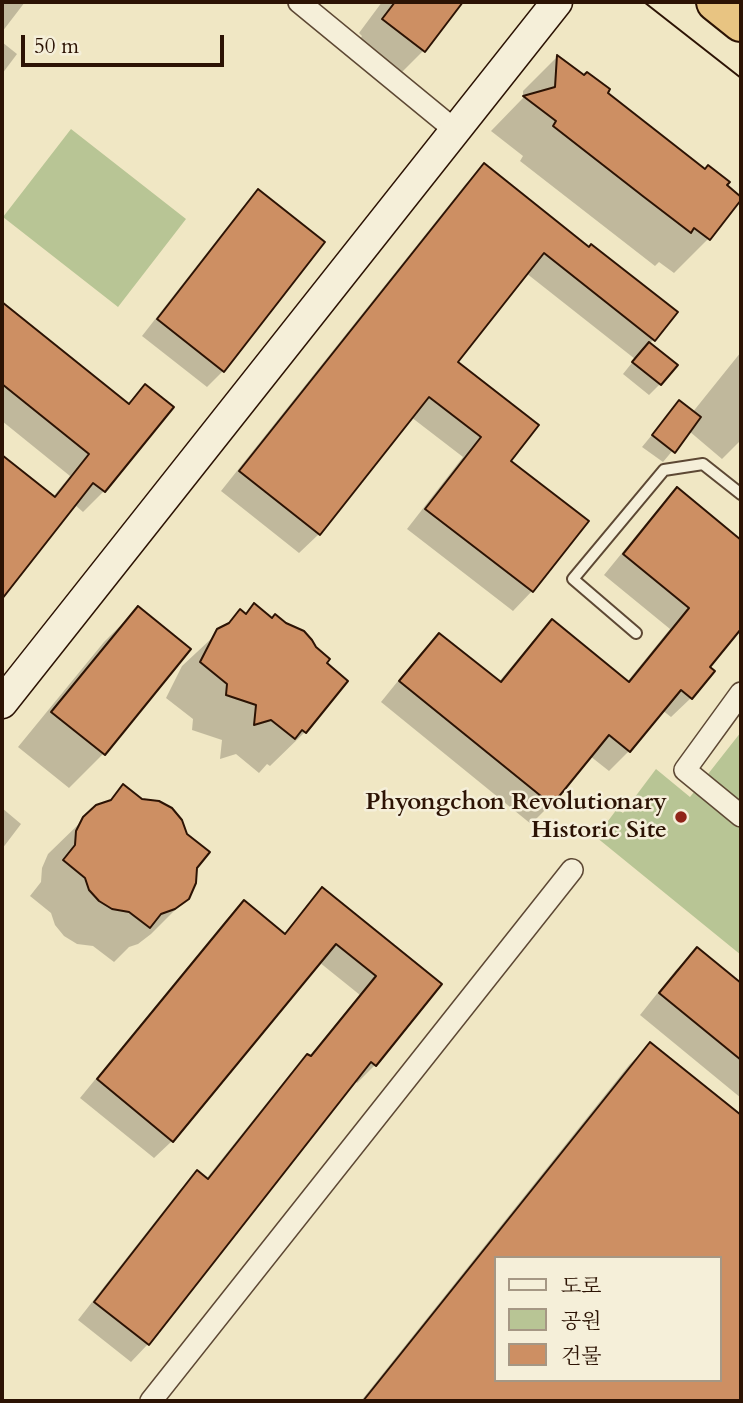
<!DOCTYPE html>
<html>
<head>
<meta charset="utf-8">
<style>
	body { margin:0 }
	#map { position:relative; width:743px; height:1403px; overflow:hidden; background:#f0e7c4; font-family:Cardo,"Noto Serif KR",serif }
	canvas { display:block }
	.frame { position:absolute; inset:0; border:4px solid #2c1304; pointer-events:none }
	.legend { position:absolute; left:494px; top:1256px; width:228px; height:126px; box-sizing:border-box; background:#f5efd9; border:2px solid #a59784; margin:0; padding:9px 12px; list-style:none; font-size:21px; color:#2c1304 }
	.legend li { display:flex; align-items:center; gap:14px; height:35px }
	.legend b { width:35px; border:2px solid #a59784 }
	.scale { position:absolute; left:21px; top:35px; width:203px; height:32px; box-sizing:border-box; border:4px solid #2c1304; border-top:0; padding-left:9px; font-size:21px; line-height:24px; white-space:nowrap; color:#2c1304; -webkit-text-stroke:5px #f5efd9; paint-order:stroke }
</style>
</head>
<body>
<div id="map">
<canvas width="743" height="1403"></canvas>
<div class="frame"></div>
<ul class="legend">
<li><b style="height:9px;background:#f5efd9"></b>도로</li>
<li><b style="height:19px;background:#b8c595"></b>공원</li>
<li><b style="height:19px;background:#cd8f63"></b>건물</li>
</ul>
<div class="scale">50 m</div>
</div>
<script>
const g = document.querySelector('canvas').getContext('2d');
g.lineJoin = 'round';
function fill(path, color) { g.fillStyle = color; g.fill(path, 'evenodd'); }
const shape = rows => new Path2D(rows.map(r => 'M' + r).join(''));
function stroke(path, color, width, dash) { g.strokeStyle = color; g.lineWidth = width; g.lineCap = dash ? 'butt' : 'round'; g.setLineDash(dash || []); g.stroke(path); }
function write(font, color, halo, rows, align = 'center') {
  g.font = font + ' Cardo,serif'; g.lineWidth = 5; g.setLineDash([]); g.textBaseline = 'middle'; g.strokeStyle = halo; g.fillStyle = color; for (const [text, x, y, turn = 0] of rows) {
    g.save(); g.translate(x, y); g.rotate((+turn || 0) * Math.PI / 180); g.textAlign = isNaN(turn) ? turn : align; if (halo) g.strokeText(text, 0, 0); g.fillText(text, 0, 0); g.restore();
  }
}
fill(shape([
	[71,129,186,219,118,307,3,217],
	[741,732,741,955,596,837,617,809,623,813,656,769,690,797]
]), '#b8c595');
fill(shape([
	[2,2,25,2,2,32],
	[382,2,460,2,423,51,389,85,348,55,362,36,359,33],
	[2,42,17,54,2,74],
	[557,57,741,198,708,239,674,273,659,262,655,266,520,161,523,156,491,131,523,98,523,91],
	[484,165,654,339,649,344,660,384,649,395,623,374,635,359,526,273,455,362,508,461,586,521,532,591,513,611,407,529,463,457,411,417,319,534,299,553,221,491,465,185],
	[258,192,223,371,207,387,142,336,242,208],
	[2,304,127,404,145,386,104,491,83,512,74,504,2,596,2,457,53,497,70,476,2,421],
	[741,352,741,440,722,459,689,431,663,462,642,447,679,402,692,413],
	[677,490,741,542,741,626,708,667,691,698,671,717,662,710,629,751,609,771,590,756,551,804,531,824,381,702,419,655,439,635,498,683,532,642,552,622,627,682,670,629,604,575,657,510],
	[254,606,305,732,270,766,267,764,259,773,236,754,220,759,222,740,192,730,193,719,166,698,182,666,240,612,245,615],
	[138,608,188,649,103,754,69,788,18,747,104,642],
	[123,786,196,867,187,898,151,934,138,944,129,947,114,962,93,946,77,944,64,936,55,925,51,913,30,896,41,882,42,868,48,854,84,819,106,804],
	[2,808,21,824,2,849],
	[323,890,440,985,375,1065,357,1083,355,1080,148,1344,131,1362,78,1320,180,1190,197,1173,206,1179,290,1074,309,1057,360,995,319,962,172,1141,154,1158,80,1098,226,920,244,903,283,935],
	[697,950,741,986,741,1098,640,1015,676,970],
	[650,1044,741,1117,741,1401,361,1401,629,1065],
	[496,1258,720,1258,720,1380,496,1380]
]), '#0003');
const building = shape([
	[395,2,463,2,425,52,382,19,395,2],
	[557,55,584,75,587,72,610,89,608,93,705,169,708,165,730,182,727,185,741,197,741,200,710,240,694,228,691,233,644,197,553,126,556,121,523,96,555,87,557,55],
	[484,163,589,247,591,244,678,312,655,341,544,253,458,362,539,425,511,461,589,521,533,592,425,509,481,437,429,397,320,535,239,471,484,163],
	[258,189,325,242,224,372,157,319,258,189],
	[2,302,129,404,145,384,174,407,105,492,93,483,2,599,2,455,55,497,89,454,2,384,2,302],
	[649,342,678,365,661,385,632,362,649,342],
	[679,400,701,417,675,453,652,435,679,400],
	[677,487,741,540,741,629,710,667,715,671,692,699,681,690,630,752,609,735,552,805,399,681,439,633,501,682,552,619,629,682,689,608,623,554,677,487],
	[254,603,272,618,275,614,286,623,304,631,312,640,316,647,330,659,327,663,348,681,306,733,302,730,295,739,271,720,254,725,256,705,226,695,227,684,200,662,217,629,229,623,240,609,246,614,254,603],
	[138,606,191,649,105,755,51,712,138,606],
	[123,784,142,799,159,801,172,808,182,820,187,834,210,852,197,868,196,883,189,899,175,909,161,914,150,928,129,912,112,909,99,901,89,890,85,878,63,860,75,845,76,831,83,817,96,805,111,800,123,784],
	[322,887,442,984,376,1066,371,1062,149,1345,94,1302,197,1170,208,1179,307,1054,311,1056,376,976,336,944,173,1142,97,1079,244,900,285,934,322,887],
	[697,947,741,983,741,1060,659,993,697,947],
	[650,1042,741,1115,741,1401,363,1401,650,1042],
	[496,1258,720,1258,720,1380,496,1380,496,1258]
]);
fill(building, '#cd8f63');
stroke(building, '#2c1304', 2);
const lane = shape([
	[636,633,573,579,664,470,703,464,741,494]
]);
const street = shape([
	[299,2,456,131],
	[741,693,685,770,741,816],
	[151,1401,572,870]
]);
const secondary = shape([
	[2,703,557,2]
]);
const highway = shape([
	[716,2,741,22]
]);
stroke(lane, '#5d4834', 14);
stroke(street, '#5d4834', 24);
stroke(secondary, '#2c1304', 33);
stroke(highway, '#2c1304', 42);
stroke(lane, '#f5efd9', 10);
stroke(street, '#f5efd9', 21);
stroke(secondary, '#f5efd9', 30);
stroke(highway, '#e8c482', 38);
stroke(shape([
	[644,2,741,78]
]), '#2c1304', 2);
for (const [x, y, r, color] of [
	[681,817,7,"#8f2418"]
]) { const dot = new Path2D(); dot.arc(x, y, r, 0, 2 * Math.PI); g.fillStyle = color; g.fill(dot); stroke(dot, '#f5efd9', 2.5); }
write('bold 24px', '#2c1304', '#f5efd9', [
	["Phyongchon Revolutionary",667,803],
	["Historic Site",667,831]
], 'right');
</script>
</body>
</html>
